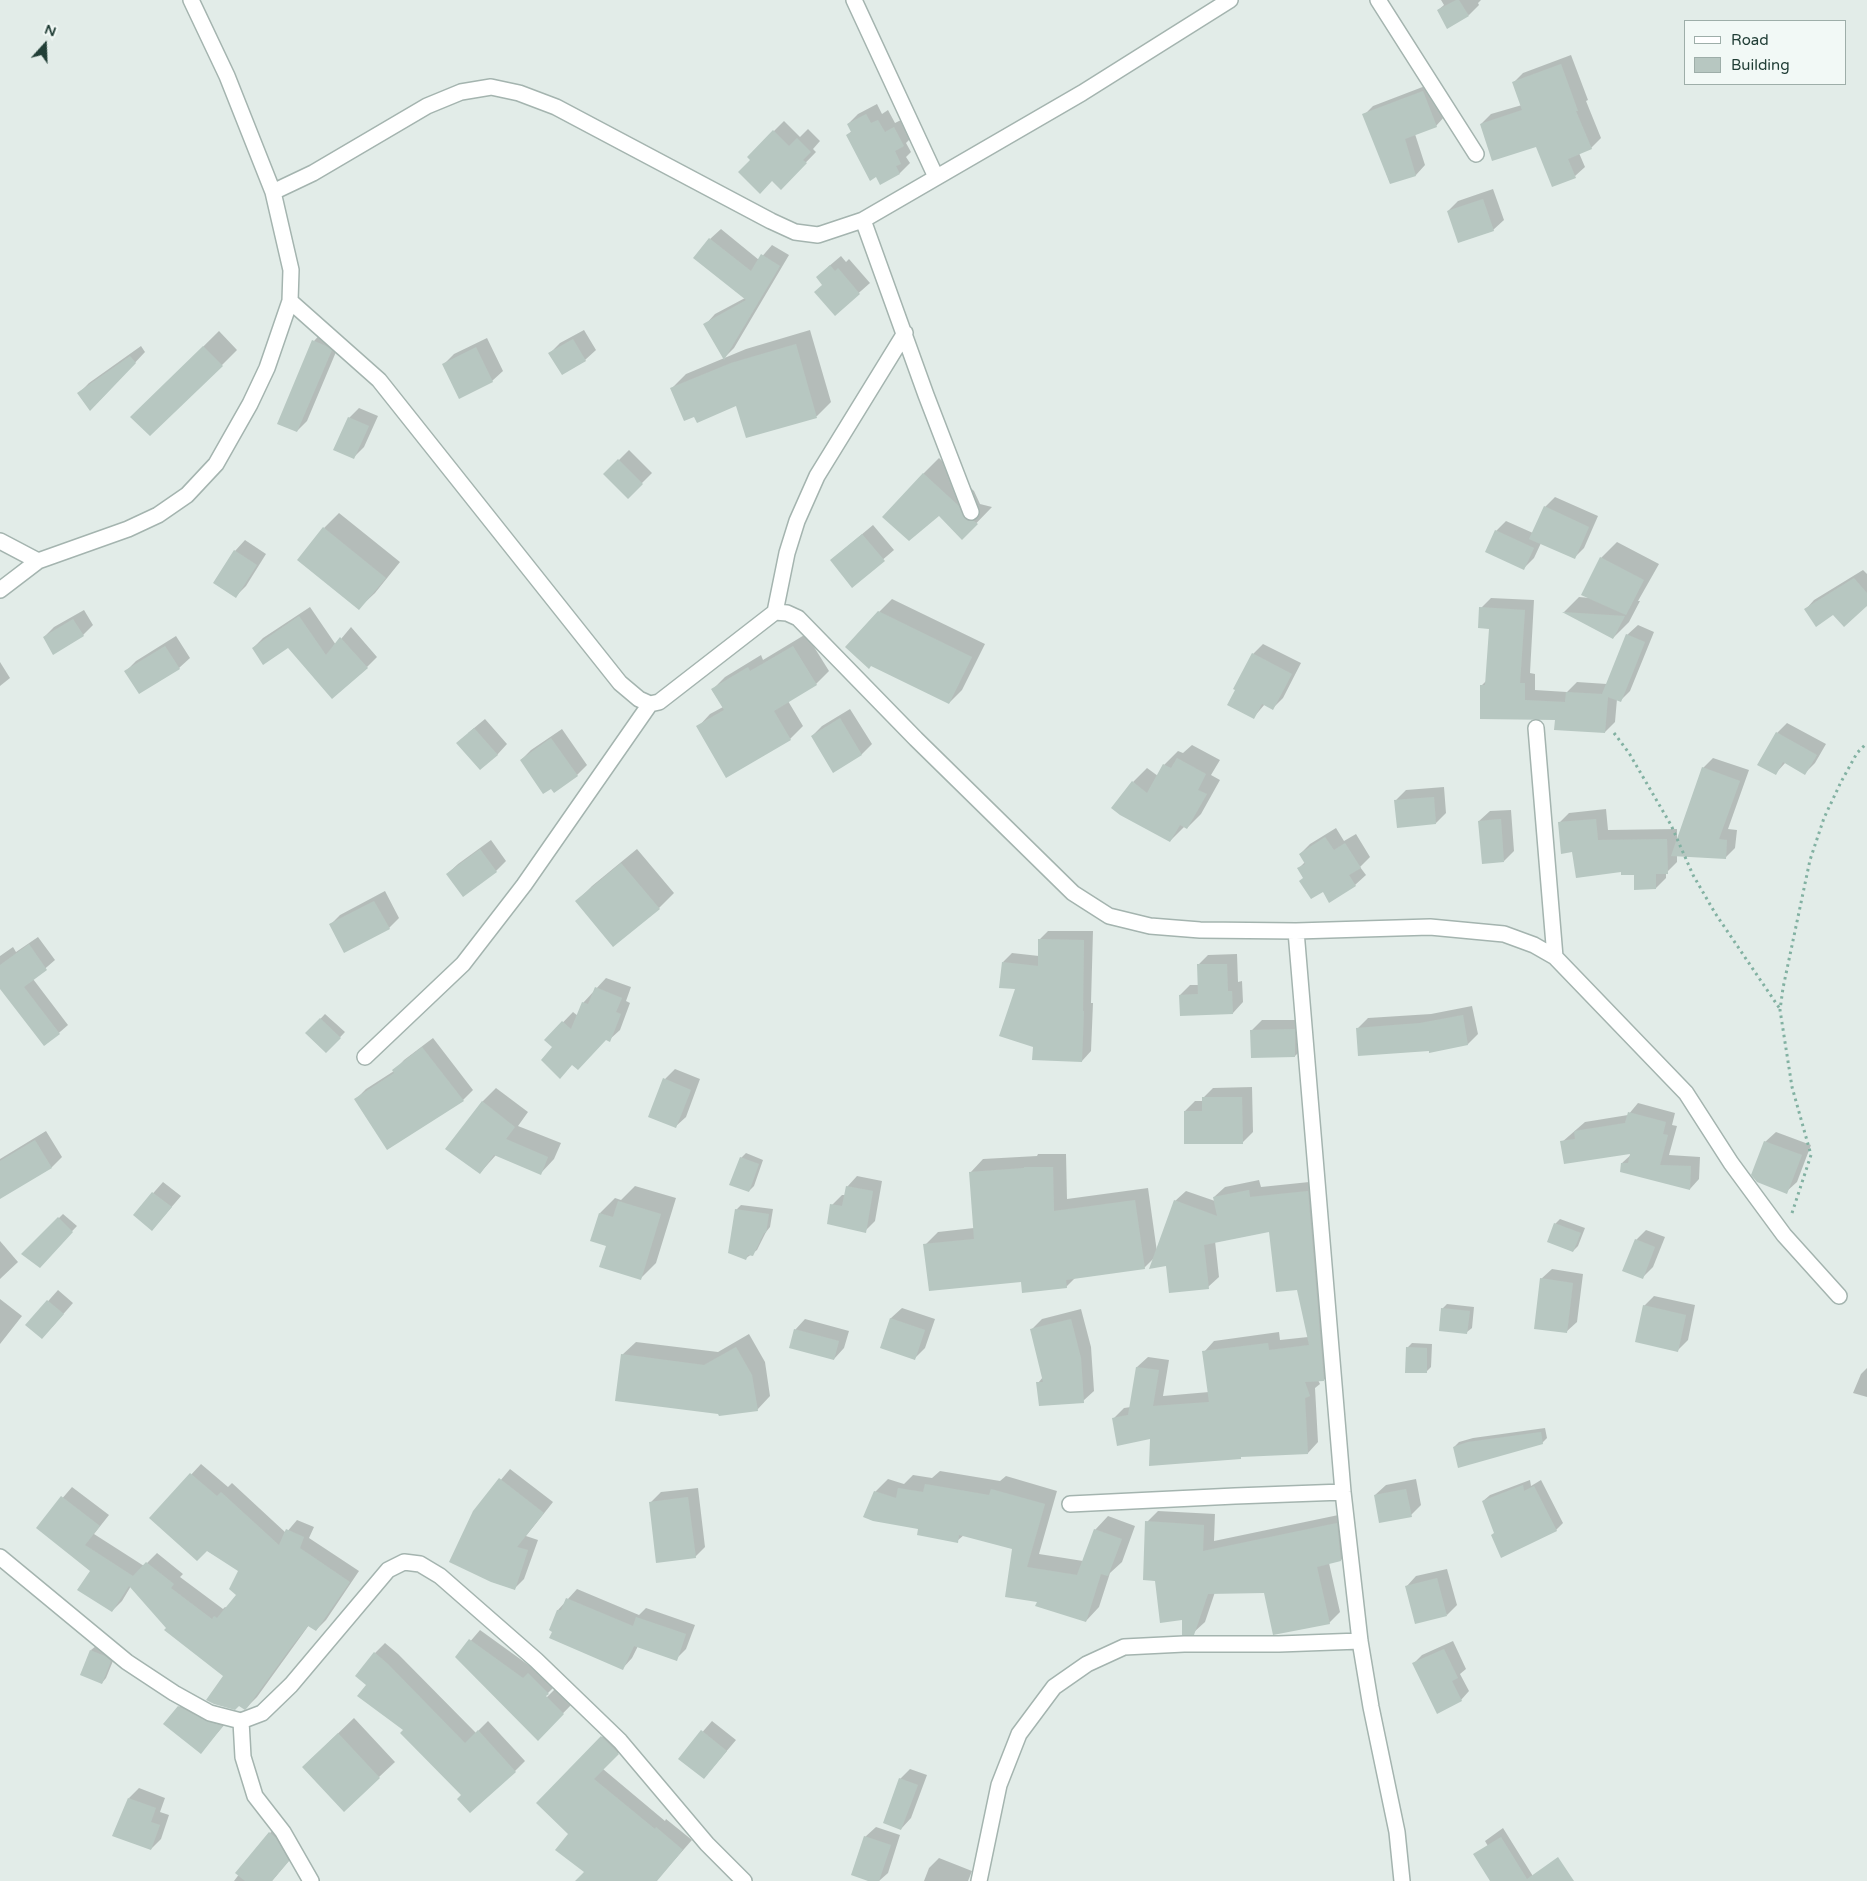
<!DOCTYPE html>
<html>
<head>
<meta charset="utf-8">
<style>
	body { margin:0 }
	#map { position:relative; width:1867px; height:1881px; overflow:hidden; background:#e2ece8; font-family:"Varela Round",sans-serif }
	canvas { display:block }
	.legend { position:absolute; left:1684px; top:20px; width:162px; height:65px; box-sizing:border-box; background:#f2f9f6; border:1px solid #9eaea9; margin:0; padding:6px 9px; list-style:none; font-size:15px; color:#213e36 }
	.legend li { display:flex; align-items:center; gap:10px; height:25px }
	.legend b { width:25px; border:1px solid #9eaea9 }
	.north { position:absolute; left:20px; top:20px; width:50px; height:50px; -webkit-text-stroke:4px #f2f9f6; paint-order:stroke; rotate:20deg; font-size:14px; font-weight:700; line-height:20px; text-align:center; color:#213e36 }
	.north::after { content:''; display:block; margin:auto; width:18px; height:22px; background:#213e36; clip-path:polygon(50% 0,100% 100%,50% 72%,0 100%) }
</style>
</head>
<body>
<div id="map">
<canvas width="1867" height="1881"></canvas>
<ul class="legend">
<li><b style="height:6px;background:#fff"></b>Road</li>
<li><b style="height:14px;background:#b7c7c1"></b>Building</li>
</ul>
<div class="north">N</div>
</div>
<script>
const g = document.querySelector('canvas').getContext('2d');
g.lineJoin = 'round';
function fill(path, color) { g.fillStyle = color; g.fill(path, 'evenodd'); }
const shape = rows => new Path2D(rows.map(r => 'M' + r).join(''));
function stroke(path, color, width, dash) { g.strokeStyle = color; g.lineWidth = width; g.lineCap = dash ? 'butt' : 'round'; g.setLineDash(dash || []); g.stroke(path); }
fill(shape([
	[1441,0,1481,0,1478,3,1479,5,1469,15,1438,10,1444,5],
	[1571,55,1588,100,1586,101,1601,138,1591,148,1579,153,1585,167,1575,176,1537,145,1481,124,1491,114,1522,105,1513,83,1523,73],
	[1433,83,1445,116,1436,126,1415,134,1425,165,1416,175,1390,183,1364,115,1373,106],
	[877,104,882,114,888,110,895,123,905,118,914,135,906,143,911,152,906,157,910,163,900,173,881,183,847,135,852,131,848,124,858,114],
	[784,121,800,137,808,129,820,141,813,149,816,152,781,188,748,157],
	[1493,189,1504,220,1493,230,1448,211,1458,201],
	[721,229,759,260,772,245,789,255,734,348,724,358,705,325,715,314,745,298,710,239],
	[841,256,846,262,849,259,870,283,835,314,824,285,828,267],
	[324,330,341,340,307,421,297,431,279,423,314,341],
	[584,330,596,350,585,360,550,353,560,343],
	[810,330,831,402,817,416,747,437,737,404,672,388,686,374,746,349],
	[219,331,237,350,222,365,132,417],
	[487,338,503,371,492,381,444,364,454,354],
	[141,346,145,352,100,400,79,393,89,383],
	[359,408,378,416,364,447,354,457,349,418],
	[629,450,652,473,628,497,605,474],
	[939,458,974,491,980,504,992,507,962,538,940,514,923,474],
	[1555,497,1598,516,1584,548,1574,558,1541,543,1534,558,1524,568,1496,531,1506,521,1533,533,1545,507],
	[339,513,400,562,375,593,359,608,324,528],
	[873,525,894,550,852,586,831,560],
	[245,540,266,554,246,586,236,596,235,551],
	[1617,542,1659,564,1638,601,1640,601,1629,622,1613,638,1564,612,1579,597,1590,598,1601,558],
	[1863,570,1867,574,1867,604,1833,614,1806,609,1814,600],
	[1491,598,1534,600,1530,673,1535,674,1535,690,1567,692,1577,682,1607,684,1627,635,1638,625,1654,632,1630,691,1620,701,1617,699,1615,722,1605,732,1556,718,1482,685,1487,680,1490,628,1481,608],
	[892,599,985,644,962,690,949,703,879,612],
	[310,607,336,645,351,627,377,657,367,667,288,647,253,648,263,638],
	[84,610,93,625,83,635,44,637,54,627],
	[806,634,829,671,816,684,788,701,803,726,790,739,698,727,710,714,723,707,712,690,725,677,761,655,763,660],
	[176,636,190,658,179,668,126,671,136,661],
	[1263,644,1301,663,1283,698,1273,708,1265,704,1254,717,1253,654],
	[0,662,10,678,0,686],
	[850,709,872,744,862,754,834,771,812,736,822,726],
	[485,719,507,744,497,755,468,733],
	[1787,723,1826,744,1815,763,1805,773,1786,762,1776,773,1777,733],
	[562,729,587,765,577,775,521,760,531,750],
	[1192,745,1220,760,1211,775,1220,780,1201,814,1187,828,1185,826,1170,841,1133,782,1147,768,1158,776,1164,765,1178,751,1183,753],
	[1713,758,1749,770,1728,829,1737,830,1735,848,1725,858,1677,855,1677,862,1666,873,1666,878,1656,888,1635,874,1573,851,1559,823,1569,813,1606,809,1608,830,1677,829,1677,841,1703,768],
	[1444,787,1446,813,1436,823,1395,801,1406,790],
	[1511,810,1514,851,1504,861,1479,821,1490,811],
	[1336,828,1344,841,1356,834,1370,857,1360,867,1366,875,1355,885,1323,890,1304,877,1299,868,1305,862,1300,854,1310,844],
	[491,840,506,861,496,871,463,895,447,874,458,864],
	[637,849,674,893,659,908,577,901,592,886],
	[385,891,399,918,389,928,330,925,340,915],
	[1048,931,1093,931,1091,1003,1093,1003,1091,1051,1082,1061,1034,1046,1017,988,1003,962,1012,953,1039,956,1039,940],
	[38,937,55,960,33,979,68,1025,45,1045,0,987,0,956,13,947,16,952],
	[1237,954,1238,982,1242,981,1243,1002,1233,1013,1180,995,1190,985,1199,985,1198,965,1208,955],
	[606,978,631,987,626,1001,630,1003,620,1030,609,1040,606,1039,554,1047,546,1040,573,1012,578,1016,583,1003],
	[1472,1006,1478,1034,1468,1044,1430,1050,1358,1028,1368,1018,1431,1014],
	[325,1014,345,1032,326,1052,307,1033],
	[1262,1020,1305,1020,1305,1046,1295,1056,1252,1030],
	[433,1038,473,1090,463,1100,356,1099,366,1089,394,1071,404,1060],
	[675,1069,700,1079,686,1117,675,1127,665,1079],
	[1252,1087,1253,1132,1242,1143,1185,1111,1195,1101,1203,1101,1203,1098,1213,1088],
	[496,1088,528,1112,518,1126,561,1143,554,1159,541,1173,496,1155,480,1173,482,1102],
	[1638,1103,1675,1113,1672,1125,1677,1126,1669,1155,1700,1157,1699,1179,1690,1189,1622,1163,1634,1152,1562,1142,1585,1122,1628,1115],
	[46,1131,62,1157,52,1167,6,1194,0,1184,0,1159],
	[1776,1132,1811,1145,1797,1182,1786,1192,1765,1142],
	[746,1153,763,1160,754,1186,749,1191,741,1158],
	[1038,1154,1066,1154,1067,1199,1148,1188,1157,1252,1175,1201,1186,1191,1215,1201,1214,1197,1225,1187,1259,1180,1261,1187,1319,1181,1334,1369,1324,1380,1318,1380,1320,1384,1315,1388,1318,1442,1308,1453,1151,1438,1113,1419,1124,1408,1131,1407,1137,1367,1148,1357,1169,1360,1163,1396,1209,1392,1204,1352,1214,1341,1279,1332,1280,1340,1308,1337,1298,1288,1270,1230,1215,1241,1219,1277,1208,1287,1155,1257,1144,1268,1076,1277,1066,1287,1022,1280,925,1245,938,1232,974,1228,970,1173,983,1159,1037,1156],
	[857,1176,882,1181,875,1221,865,1231,832,1205,842,1195,845,1195,847,1187],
	[163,1182,181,1196,152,1230,134,1215],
	[635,1186,676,1198,656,1263,640,1279,607,1245,600,1213,615,1198,621,1200],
	[741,1205,773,1209,770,1227,766,1232,757,1250,745,1259,736,1210],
	[63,1214,77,1226,39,1266,23,1254],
	[1560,1219,1585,1228,1578,1246,1573,1251,1555,1224],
	[1646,1230,1665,1237,1653,1267,1643,1277,1636,1240],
	[0,1241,18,1262,0,1279],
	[1552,1269,1583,1274,1577,1322,1566,1332,1541,1279],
	[58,1290,73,1303,52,1327,27,1325],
	[1654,1296,1695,1305,1688,1340,1677,1351,1644,1306],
	[0,1299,22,1316,0,1344],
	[1447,1304,1474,1307,1472,1328,1467,1332,1442,1309],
	[902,1308,935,1319,925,1348,915,1358,882,1348,891,1318],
	[1081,1309,1091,1347,1094,1391,1083,1401,1038,1383,1043,1377,1032,1329,1042,1319],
	[805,1319,849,1331,844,1348,834,1359,795,1330],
	[749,1334,765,1362,770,1396,757,1410,622,1355,636,1342,718,1352],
	[1412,1343,1432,1344,1431,1367,1426,1372,1407,1348],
	[1867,1368,1867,1397,1853,1393,1861,1374],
	[1545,1428,1547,1438,1542,1443,1454,1447,1459,1442,1473,1438],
	[201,1464,228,1487,232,1483,286,1533,297,1520,314,1527,309,1538,359,1571,326,1620,316,1630,309,1625,257,1697,247,1707,225,1676,168,1628,131,1586,122,1601,112,1611,91,1570,37,1528,72,1487,109,1515,94,1534,144,1566,157,1553,183,1574,180,1577,223,1609,225,1607,227,1608,238,1595,240,1570,151,1518],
	[510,1469,553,1502,526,1536,538,1540,524,1579,514,1589,474,1512],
	[940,1471,1000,1481,1006,1476,1057,1491,1039,1554,1083,1561,1095,1530,1108,1516,1135,1526,1122,1562,1110,1573,1099,1607,1086,1621,1038,1601,1014,1549,964,1535,957,1541,919,1528,875,1492,888,1479,904,1484,913,1475,932,1478],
	[1416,1479,1421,1505,1411,1515,1375,1495,1386,1485],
	[1530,1480,1531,1486,1541,1480,1563,1523,1556,1530,1501,1556,1495,1532,1483,1501,1490,1495],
	[698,1488,705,1547,695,1557,651,1502,661,1492],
	[1158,1511,1215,1514,1214,1541,1348,1513,1352,1549,1341,1560,1329,1563,1340,1612,1329,1623,1265,1592,1215,1592,1205,1622,1193,1633,1184,1619,1147,1522],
	[1447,1569,1457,1605,1447,1615,1406,1587,1416,1576],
	[577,1589,639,1615,646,1608,695,1625,686,1649,676,1659,638,1646,632,1658,623,1668,558,1610],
	[480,1630,534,1669,539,1664,558,1683,541,1700,543,1701,557,1687,573,1703,538,1739,457,1657],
	[1453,1641,1466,1669,1460,1674,1469,1691,1461,1700,1413,1664,1422,1655],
	[385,1643,398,1654,476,1733,488,1721,525,1761,515,1771,462,1795,405,1730,368,1685,375,1653],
	[96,1646,115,1656,106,1678,102,1683,91,1650],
	[189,1696,232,1716,201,1752,179,1707],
	[354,1718,395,1762,379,1777,303,1767],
	[712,1721,736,1740,704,1778,680,1758],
	[611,1728,627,1744,603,1769,665,1821,666,1819,692,1840,656,1881,577,1881,586,1872,570,1834,538,1803],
	[910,1769,927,1775,911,1818,901,1829,900,1779],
	[139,1788,165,1798,160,1812,169,1815,161,1839,151,1849,129,1798],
	[280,1823,298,1850,272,1881,234,1881,270,1833],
	[876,1827,900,1835,888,1873,879,1881,872,1881,865,1837],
	[1503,1828,1536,1881,1508,1881,1485,1841],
	[939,1858,972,1871,968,1881,924,1881,929,1868]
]), '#0003');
fill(shape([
	[1456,0,1459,0,1469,16,1447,29,1437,10],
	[1561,64,1578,111,1576,111,1592,149,1568,159,1576,178,1552,187,1536,147,1492,161,1480,124,1522,110,1512,82],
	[1423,91,1437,127,1405,139,1416,176,1390,184,1362,114],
	[866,114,871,123,878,120,885,132,894,127,904,146,895,151,901,164,896,166,900,174,880,185,876,177,870,181,846,135,851,132,847,124],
	[773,130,789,146,797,138,811,152,803,160,807,163,781,190,772,181,760,194,738,172,750,160,747,157],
	[1483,199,1494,231,1458,243,1447,211],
	[709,238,751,271,761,254,780,266,724,360,703,324,746,300,693,258],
	[830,265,835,271,838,268,860,294,835,316,814,292,822,285,816,277],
	[573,339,586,361,562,375,548,353],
	[312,340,326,346,332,350,297,432,277,424],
	[796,344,817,418,746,438,736,406,697,423,694,417,684,421,670,388,731,363],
	[203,346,223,366,150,436,130,417],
	[476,347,493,382,459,399,442,364],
	[130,356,136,363,90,411,77,393],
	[348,417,369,426,354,459,333,450],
	[618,459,643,484,628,499,603,474],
	[923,473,959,506,965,519,969,521,974,521,978,524,962,540,939,516,909,541,882,517],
	[1544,506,1589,527,1575,559,1529,539],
	[323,527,386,578,359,610,297,560],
	[1495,530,1534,548,1524,570,1485,552],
	[862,534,885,561,852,588,830,560],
	[234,550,257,565,236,598,213,583],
	[1600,557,1644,580,1626,615,1581,595],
	[1854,578,1867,593,1867,606,1844,627,1833,615,1816,627,1804,609],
	[1479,607,1525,610,1520,683,1525,683,1525,700,1565,702,1566,692,1602,694,1626,634,1645,642,1621,702,1608,697,1605,733,1554,730,1555,720,1480,719,1480,685,1485,685,1489,629,1478,628],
	[878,611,972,657,949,704,871,666,869,669,845,647],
	[1562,612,1625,616,1613,639],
	[299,616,326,655,340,637,368,668,332,699,288,648,263,665,252,648],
	[73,619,84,636,53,655,43,637],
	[165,646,180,669,139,694,124,671],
	[793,646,817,685,774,711,791,740,726,778,696,726,724,710,711,689,748,667,750,671],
	[1252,653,1292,674,1273,710,1262,704,1254,719,1227,705,1235,690,1233,689],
	[840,718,862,755,833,773,811,736],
	[474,728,498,755,480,770,456,743],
	[1776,732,1817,755,1805,775,1783,762,1776,775,1757,765],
	[551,738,578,776,554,793,551,789,543,794,520,760],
	[1177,758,1206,774,1198,790,1207,794,1187,829,1180,825,1170,842,1120,815,1111,808,1132,781,1147,793,1163,764,1171,768],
	[1702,767,1740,781,1719,839,1727,840,1726,859,1671,856],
	[1434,797,1436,824,1397,828,1394,800],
	[1501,819,1504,862,1482,864,1478,821],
	[1596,819,1598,840,1667,839,1668,874,1656,874,1656,889,1634,890,1634,875,1621,875,1621,872,1576,878,1572,852,1561,854,1558,822],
	[1325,837,1334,850,1345,843,1361,868,1349,875,1356,886,1329,903,1323,892,1311,899,1299,881,1303,878,1297,868,1305,864,1299,854],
	[480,849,497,872,463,897,446,874],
	[621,863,660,909,613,947,575,901],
	[374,901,390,929,344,953,329,924],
	[1038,939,1084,940,1083,1011,1084,1011,1082,1062,1032,1060,1033,1047,999,1036,1015,989,999,988,1002,962,1038,966],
	[29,944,47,970,24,987,60,1034,44,1046,0,989,0,965],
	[1197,964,1227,964,1228,991,1232,991,1233,1014,1180,1016,1179,995,1198,994],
	[595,987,622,998,616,1012,621,1014,610,1042,606,1040,578,1070,572,1065,560,1079,541,1060,552,1047,544,1040,562,1021,571,1029,582,1002,588,1004],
	[1463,1015,1468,1045,1429,1053,1429,1051,1358,1056,1356,1028,1420,1023],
	[320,1018,341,1038,326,1053,305,1033],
	[1250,1030,1295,1029,1295,1057,1251,1058],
	[422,1047,464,1101,387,1150,354,1099,394,1073,392,1070],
	[663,1078,691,1090,676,1128,648,1117],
	[1202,1097,1242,1097,1243,1144,1184,1144,1184,1111,1202,1111],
	[482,1101,515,1127,506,1139,548,1157,541,1175,494,1155,480,1174,445,1149],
	[1628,1112,1666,1122,1663,1134,1668,1135,1660,1165,1691,1166,1690,1190,1620,1172,1621,1163,1628,1163,1630,1154,1564,1164,1560,1141,1575,1139,1574,1131,1625,1123],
	[35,1140,52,1168,0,1199,0,1161],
	[1764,1141,1802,1155,1787,1194,1757,1182,1751,1175],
	[740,1157,759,1164,749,1192,729,1185],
	[1024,1167,1053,1167,1054,1211,1135,1200,1145,1269,1066,1280,1067,1288,1022,1293,1021,1282,929,1291,923,1244,974,1239,969,1172,1024,1168],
	[846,1186,873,1191,866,1233,827,1224,830,1204,842,1206],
	[1249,1190,1250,1197,1308,1191,1324,1381,1305,1382,1310,1396,1305,1398,1308,1454,1241,1457,1241,1459,1149,1466,1150,1439,1117,1446,1112,1418,1128,1415,1136,1367,1159,1370,1153,1406,1209,1402,1202,1351,1268,1343,1269,1350,1309,1345,1297,1290,1276,1292,1269,1232,1204,1245,1209,1289,1169,1293,1166,1266,1149,1269,1174,1200,1217,1216,1213,1197],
	[152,1192,172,1207,152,1231,133,1215],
	[618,1201,661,1214,641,1280,599,1267,606,1246,590,1241,599,1213,613,1217],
	[735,1209,769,1214,766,1233,764,1233,753,1256,748,1255,746,1260,728,1253],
	[58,1217,73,1232,40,1268,21,1254],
	[1554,1223,1581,1233,1573,1252,1547,1242],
	[1635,1239,1655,1247,1643,1279,1622,1271],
	[1540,1278,1573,1283,1567,1333,1534,1329],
	[47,1300,64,1314,42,1339,25,1325],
	[1643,1305,1686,1315,1678,1352,1635,1342],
	[1441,1308,1470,1311,1467,1334,1439,1331],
	[890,1318,925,1330,915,1360,880,1348],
	[1071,1319,1081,1358,1084,1403,1039,1406,1036,1382,1043,1382,1030,1329],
	[794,1329,839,1341,834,1360,789,1348],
	[736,1347,752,1375,758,1411,719,1416,718,1414,615,1401,621,1354,704,1365],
	[1406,1347,1427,1348,1427,1373,1405,1373],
	[1541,1432,1543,1444,1458,1468,1453,1447,1468,1442],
	[190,1473,217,1496,221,1492,279,1545,286,1529,304,1537,300,1548,350,1582,316,1631,308,1626,292,1646,247,1708,245,1710,239,1706,235,1710,214,1704,206,1700,223,1676,164,1630,166,1628,129,1586,112,1612,77,1590,90,1571,36,1528,61,1496,100,1526,85,1545,133,1576,146,1562,174,1584,171,1588,212,1619,214,1616,217,1618,236,1595,229,1589,238,1571,207,1551,197,1561,149,1518],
	[499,1478,544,1513,517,1547,528,1550,515,1590,491,1582,449,1562,473,1511],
	[925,1484,989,1495,991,1489,1045,1504,1027,1567,1077,1575,1094,1529,1122,1539,1108,1576,1101,1574,1086,1622,1035,1606,1037,1602,1005,1597,1012,1549,959,1535,958,1543,917,1535,918,1529,873,1521,863,1517,874,1491,896,1498,898,1488,923,1492],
	[1523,1485,1524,1491,1534,1486,1557,1531,1501,1558,1491,1535,1494,1533,1482,1501],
	[1406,1489,1412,1517,1379,1523,1374,1495],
	[688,1497,696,1558,656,1563,649,1502],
	[1145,1521,1204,1525,1203,1551,1337,1523,1341,1561,1317,1567,1330,1624,1273,1635,1264,1593,1208,1594,1194,1635,1182,1635,1182,1620,1160,1623,1155,1581,1143,1580],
	[1437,1578,1447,1616,1415,1624,1405,1586],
	[566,1598,633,1626,636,1617,686,1634,677,1661,634,1646,623,1670,549,1638,552,1632,549,1630,557,1610,561,1610],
	[469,1639,523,1678,528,1673,549,1694,546,1696,564,1714,538,1741,455,1657],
	[1444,1649,1458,1678,1452,1681,1462,1701,1437,1714,1412,1663],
	[90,1650,105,1656,111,1661,102,1684,80,1675],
	[374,1652,388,1664,465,1743,478,1730,516,1772,470,1813,457,1799,461,1795,400,1733,403,1730,357,1696,366,1685,355,1676],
	[178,1706,206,1721,223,1726,201,1754,163,1724],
	[701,1730,727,1751,704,1779,678,1759],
	[338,1733,380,1778,344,1812,302,1767],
	[601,1736,619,1754,594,1779,655,1829,656,1827,683,1850,657,1881,575,1881,584,1872,555,1850,568,1834,536,1803],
	[899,1778,918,1785,901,1830,883,1823],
	[128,1798,156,1808,151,1822,160,1825,151,1850,112,1836],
	[269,1832,276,1838,289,1861,272,1881,245,1881,235,1873],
	[864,1836,891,1845,879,1881,868,1881,851,1875],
	[1501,1837,1527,1879,1558,1857,1574,1881,1490,1881,1473,1854]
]), '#b7c7c1');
const street = shape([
	[854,0,936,177],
	[1378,0,1476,154],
	[273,192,313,173,427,106,461,92,491,87,519,93,556,107,771,221,795,232,818,235,863,220,1082,93,1230,0],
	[863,220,926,395,971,512],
	[290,301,379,380,620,683,639,699,650,704,659,702,775,612,787,613,798,618,916,739,1073,893,1109,916,1150,926,1200,930,1296,931,1430,927,1504,934,1534,945,1555,957,1686,1093,1731,1163,1784,1235,1839,1296],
	[0,541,38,561],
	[0,590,38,561,128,529,158,515,187,495,216,464,250,404,267,368,290,301,291,270,273,192,227,76,191,0],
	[775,612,787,553,797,521,817,476,905,333],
	[1536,728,1555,957],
	[1296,931,1343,1492,1360,1641,1371,1707,1397,1832,1402,1881],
	[365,1057,463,964,524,885,650,704],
	[1070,1504,1235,1496,1343,1492],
	[0,1557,127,1662,174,1693,210,1713,241,1721,262,1713,291,1685,388,1570,404,1562,420,1564,440,1576,536,1660,620,1741,707,1844,744,1881],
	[241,1721,243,1757,255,1796,283,1832,311,1881],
	[979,1881,999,1785,1019,1734,1054,1687,1087,1664,1124,1647,1184,1644,1279,1644,1360,1641]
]);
stroke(street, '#a4b4af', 18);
stroke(shape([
	[1614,733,1629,753,1671,825,1693,875,1715,913,1780,1009],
	[1792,1213,1811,1155,1792,1087,1780,1010,1783,988,1810,860,1824,818,1841,782,1857,753,1867,743]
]), '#82b1a2', 3, [2.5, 4]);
stroke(street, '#fff', 15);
</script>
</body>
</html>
